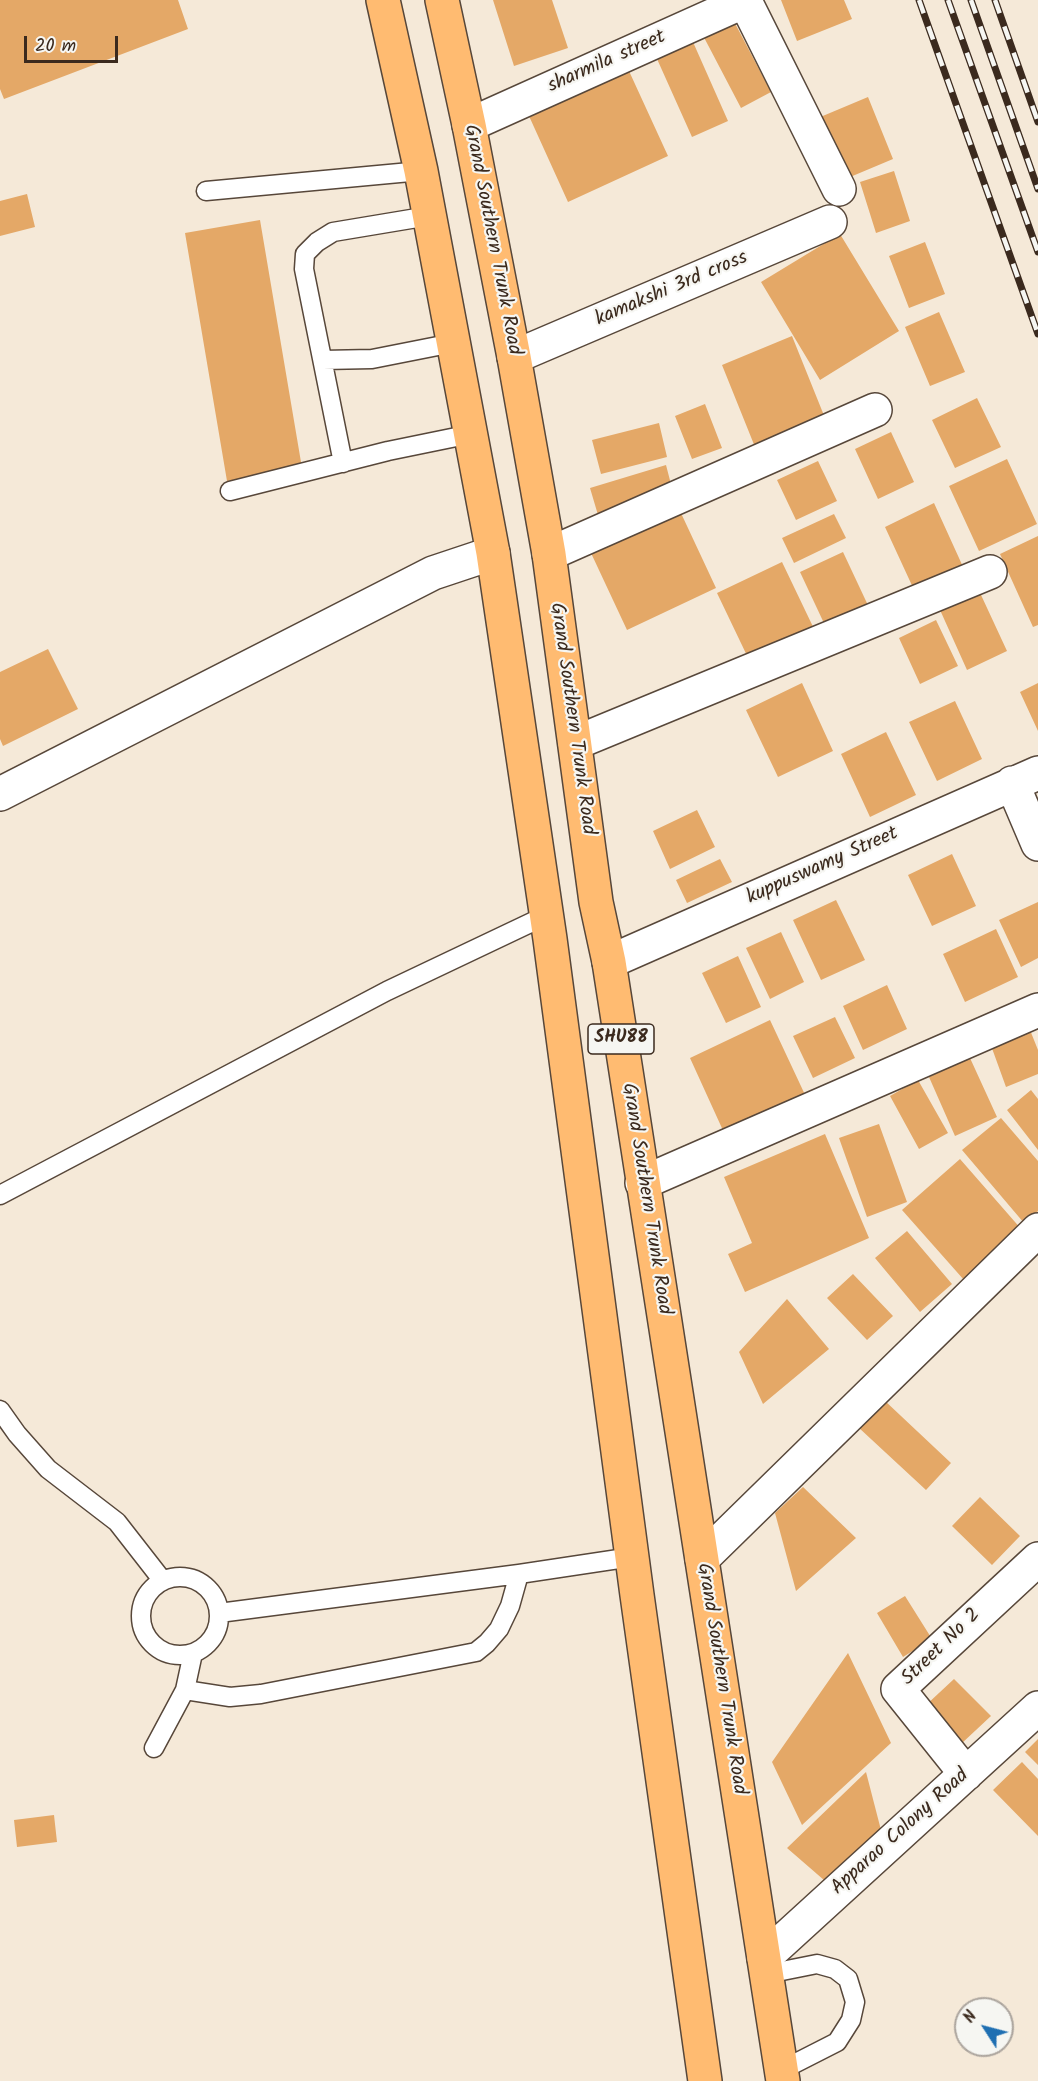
<!DOCTYPE html>
<html>
<head>
<meta charset="utf-8">
<style>
	body { margin:0 }
	#map { position:relative; width:1038px; height:2081px; overflow:hidden; background:#f5e9d8; font-family:Kalam,sans-serif }
	canvas { display:block }
	.north { position:absolute; left:954px; top:1997px; width:60px; height:60px; box-sizing:border-box; background:#f6f6f2; border:2px solid #aba49d; border-radius:50%; rotate:306deg; font-size:16px; font-weight:700; line-height:24px; text-align:center; color:#3b2a1e }
	.north::after { content:''; display:block; margin:auto; width:21px; height:27px; background:#1f6fb2; clip-path:polygon(50% 0,100% 100%,50% 72%,0 100%) }
	.scale { position:absolute; left:24px; top:36px; width:94px; height:27px; box-sizing:border-box; border:3px solid #3b2a1e; border-top:0; padding-left:8px; font-size:18px; line-height:21px; white-space:nowrap; color:#3b2a1e; -webkit-text-stroke:4px #f6f6f2; paint-order:stroke }
</style>
</head>
<body>
<div id="map">
<canvas width="1038" height="2081"></canvas>
<div class="north">N</div>
<div class="scale">20 m</div>
</div>
<script>
const g = document.querySelector('canvas').getContext('2d');
g.lineJoin = 'round';
function fill(path, color) { g.fillStyle = color; g.fill(path, 'evenodd'); }
const shape = rows => new Path2D(rows.map(r => 'M' + r).join(''));
function stroke(path, color, width, dash) { g.strokeStyle = color; g.lineWidth = width; g.lineCap = dash ? 'butt' : 'round'; g.setLineDash(dash || []); g.stroke(path); }
function write(font, color, halo, rows, align = 'center') {
  g.font = font + ' Kalam,sans-serif'; g.lineWidth = 4.5; g.setLineDash([]); g.textBaseline = 'middle'; g.strokeStyle = halo; g.fillStyle = color; for (const [text, x, y, turn = 0] of rows) {
    g.save(); g.translate(x, y); g.rotate((+turn || 0) * Math.PI / 180); g.textAlign = isNaN(turn) ? turn : align; if (halo) g.strokeText(text, 0, 0); g.fillText(text, 0, 0); g.restore();
  }
}
fill(shape([
	[0,0,178,0,188,29,4,99,0,89],
	[493,0,552,0,568,48,514,66],
	[781,0,844,0,852,19,797,41],
	[728,10,771,92,741,108,698,26],
	[689,33,728,121,692,137,653,50],
	[629,71,668,156,568,202,529,116],
	[868,97,893,159,843,180,818,118],
	[894,171,910,221,876,233,860,182],
	[27,194,35,227,0,236,0,201],
	[260,220,302,468,227,481,185,233],
	[840,234,899,331,820,380,761,282],
	[925,242,945,294,909,308,889,256],
	[939,312,965,372,930,386,905,327],
	[792,336,825,418,755,447,722,365],
	[977,398,1001,447,955,468,932,420],
	[705,404,722,448,692,459,675,416],
	[659,423,667,457,601,474,592,440],
	[891,432,914,482,878,499,855,449],
	[1007,459,1037,524,979,551,949,486],
	[818,461,837,501,796,520,777,480],
	[666,465,673,492,598,515,590,488],
	[934,503,964,569,915,592,885,527],
	[680,511,716,588,627,630,591,553],
	[834,514,846,538,794,563,782,538],
	[1038,536,1038,625,1033,627,1000,554],
	[843,552,873,616,830,636,800,572],
	[782,562,816,633,751,664,717,593],
	[975,582,1007,651,967,670,936,601],
	[936,620,958,666,920,684,899,638],
	[48,649,78,709,3,746,0,739,0,672],
	[802,683,833,751,778,777,746,710],
	[1038,683,1038,731,1020,692],
	[955,701,982,759,937,781,909,722],
	[886,732,916,795,870,817,841,754],
	[697,810,715,847,670,869,653,831],
	[952,854,976,906,932,926,908,875],
	[720,859,732,882,687,903,676,880],
	[836,900,865,960,821,980,793,920],
	[1038,902,1038,958,1021,967,999,920],
	[996,929,1018,977,965,1002,943,954],
	[781,932,804,982,770,999,746,948],
	[738,956,761,1007,726,1023,702,973],
	[887,985,907,1029,863,1050,843,1006],
	[835,1017,855,1058,813,1078,793,1036],
	[770,1020,807,1099,726,1137,690,1058],
	[1028,1025,1038,1050,1038,1074,1006,1087,989,1040],
	[970,1058,997,1117,955,1136,929,1077],
	[918,1080,948,1133,919,1149,890,1096],
	[1031,1090,1038,1099,1038,1150,1007,1110],
	[1001,1118,1038,1161,1038,1211,1024,1223,962,1150],
	[879,1124,907,1202,867,1217,839,1138],
	[825,1134,869,1238,745,1292,728,1254,752,1243,724,1177],
	[960,1159,1022,1230,964,1280,902,1210],
	[907,1231,952,1284,920,1312,875,1258],
	[853,1274,893,1316,867,1340,827,1298],
	[787,1299,829,1349,763,1404,739,1352],
	[884,1400,951,1463,926,1490,858,1427],
	[803,1487,856,1538,796,1591,775,1513],
	[980,1497,1020,1536,992,1565,952,1526],
	[905,1596,932,1639,903,1657,877,1613],
	[848,1653,891,1743,802,1825,772,1762],
	[954,1679,991,1716,961,1744,925,1706],
	[1038,1739,1038,1765,1025,1752],
	[1022,1762,1038,1779,1038,1836,993,1790],
	[866,1772,882,1834,832,1887,787,1848],
	[54,1815,57,1842,17,1847,14,1820]
]), '#e4a867');
const service = shape([
	[206,191,421,171],
	[323,360,372,359,453,343],
	[343,463,304,269,305,254,317,242,333,232,429,216],
	[230,491,388,451,471,434],
	[0,1195,387,991,547,915],
	[0,1410,17,1434,48,1469,117,1522,163,1581],
	'141 1616a39 39 0 1 1 78 0a39 39 0 1 1-78 0Z',
	[219,1613,519,1574,632,1557],
	[185,1690,230,1697,261,1694,476,1652,487,1643,499,1629,510,1606,519,1574],
	[154,1748,185,1690,193,1653],
	[767,1974,817,1964,835,1969,848,1979,855,2002,851,2020,837,2042,782,2070]
]);
const minor = shape([
	[469,125,745,1,839,189],
	[514,357,830,222],
	[549,554,875,410],
	[575,743,990,572],
	[1012,783,1038,844],
	[0,794,433,573,493,553],
	[609,962,1038,773],
	[642,1183,1038,1010],
	[702,1559,1038,1230],
	[966,1774,898,1689,1038,1559],
	[764,1958,1038,1708]
]);
const primary = shape([
	[383,0,421,171,493,553,550,939,637,1595,705,2081],
	[442,0,469,125,514,357,549,554,596,902,609,962,783,2081]
]);
stroke(service, '#57473a', 21);
stroke(minor, '#57473a', 36);
stroke(primary, '#57473a', 36);
stroke(service, '#fff', 18);
stroke(minor, '#fff', 33);
stroke(primary, '#ffbb71', 33);
const rail = shape([
	[919,0,1038,334],
	[948,0,1038,252],
	[971,0,1038,189],
	[995,0,1038,122]
]);
stroke(rail, '#3b2a1e', 7);
stroke(rail, '#f6f6f2', 4.5, [14]);
for (const [x, y, w] of [
	[621,1039,66]
]) { const box = new Path2D(); box.roundRect(x - w / 2, y - 15, w, 30, 4.5); g.fillStyle = '#f6f6f2'; g.fill(box); stroke(box, '#3b2a1e', 1.5); }
write('bold 18px', '#3b2a1e', null, [
	["SHU88",621,1039]
]);
write('20px', '#3b2a1e', '#f6f6f2', [
	["sharmila street",607,63,-24],
	["Grand Southern Trunk Road",491,240,79],
	["kamakshi 3rd cross",672,290,-23],
	["Grand Southern Trunk Road",571,719,82],
	["kuppuswamy Street",823,867,-24],
	["Grand Southern Trunk Road",645,1199,81],
	["Street No 2",942,1648,-44],
	["Grand Southern Trunk Road",720,1679,81],
	["Apparao Colony Road",901,1833,-42]
]);
</script>
</body>
</html>
